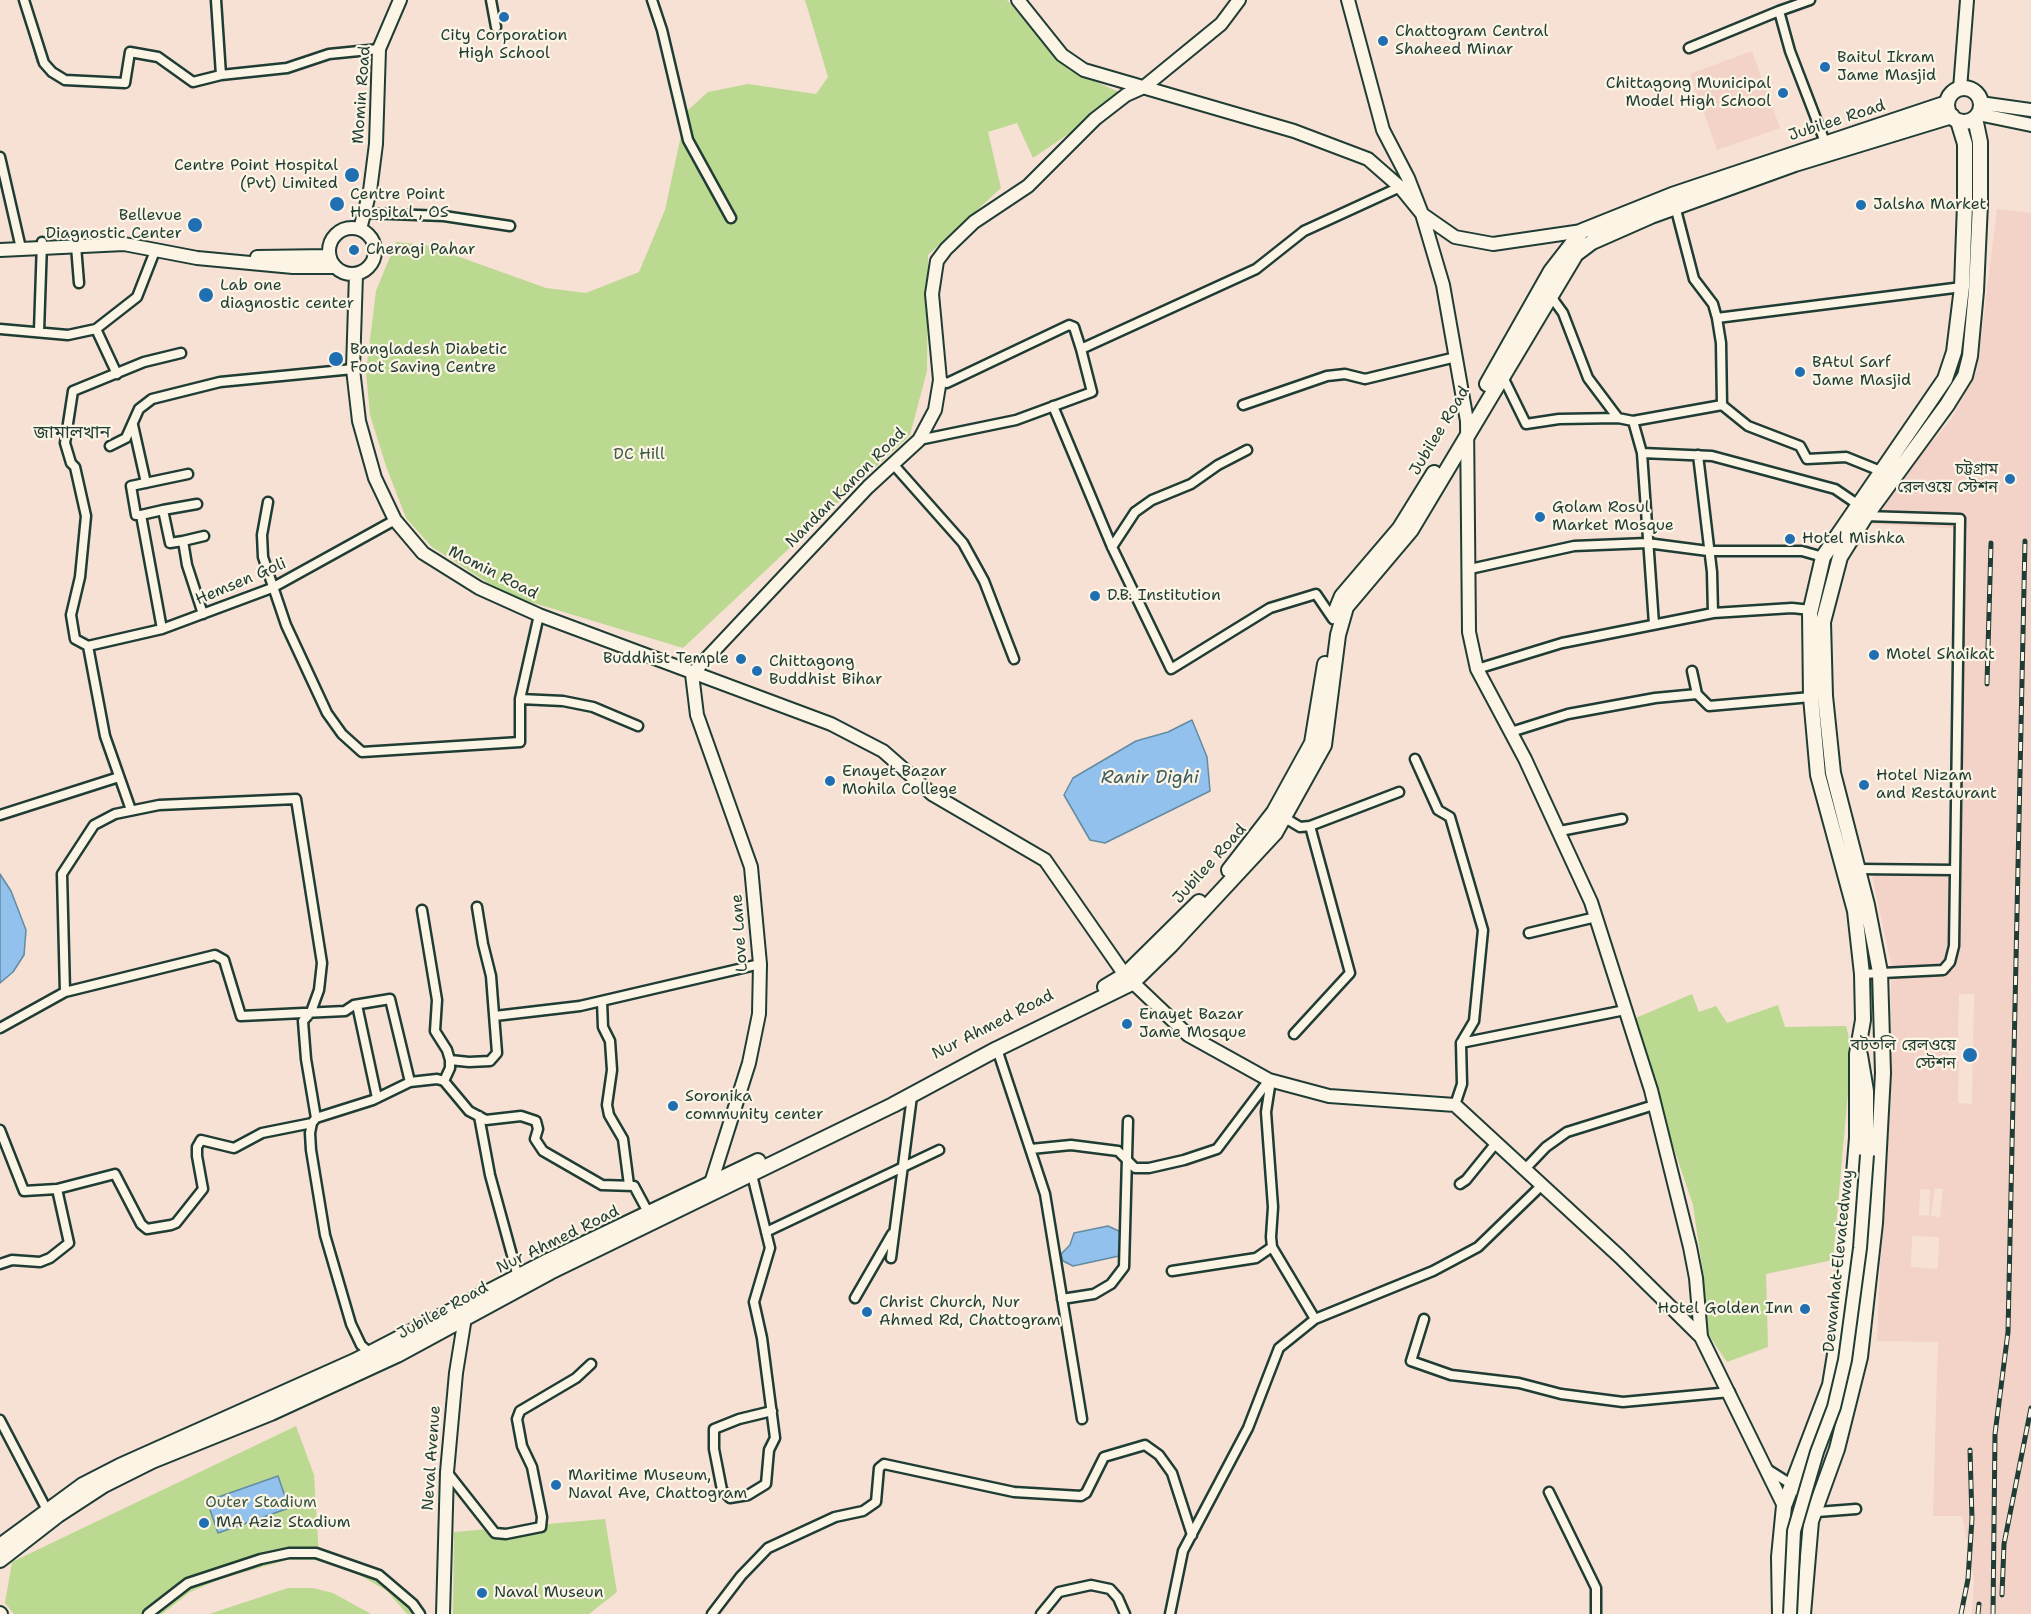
<!DOCTYPE html>
<html>
<head>
<meta charset="utf-8">
<style>
	body { margin:0 }
	canvas { display:block; background:#f7e0d4 }
</style>
</head>
<body>
<canvas width="2031" height="1614"></canvas>
<script>
const g = document.querySelector('canvas').getContext('2d');
g.lineJoin = 'round';
function fill(path, color) { g.fillStyle = color; g.fill(path, 'evenodd'); }
const shape = rows => new Path2D(rows.map(r => 'M' + r).join(''));
function stroke(path, color, width, dash) { g.strokeStyle = color; g.lineWidth = width; g.lineCap = dash ? 'butt' : 'round'; g.setLineDash(dash || []); g.stroke(path); }
function write(font, color, halo, rows, align = 'center') {
  g.font = font + ' "Shantell Sans","Noto Sans Bengali",sans-serif'; g.lineWidth = 4.5; g.setLineDash([]); g.textBaseline = 'middle'; g.strokeStyle = halo; g.fillStyle = color; for (const [text, x, y, turn = 0] of rows) {
    g.save(); g.translate(x, y); g.rotate((+turn || 0) * Math.PI / 180); g.textAlign = isNaN(turn) ? turn : align; if (halo) g.strokeText(text, 0, 0); g.fillText(text, 0, 0); g.restore();
  }
}
fill(shape([
	[1752,51,1780,128,1717,150,1690,74],
	[1997,209,2031,213,2031,1614,1972,1614,1974,1579,1962,1516,1933,1516,1938,1342,1877,1341,1892,968,1870,866,1959,866,1967,529,1869,524,1905,472,1951,420,1977,371],
	[1959,994,1974,994,1972,1104,1958,1103,1959,1059,1950,1059,1947,1049,1951,1045,1950,1041,1958,1040],
	[1935,1188,1943,1189,1940,1217,1931,1216],
	[1920,1189,1930,1190,1929,1216,1919,1215],
	[1912,1236,1939,1237,1938,1269,1911,1267]
]), '#f3d2c8');
fill(shape([
	[805,0,1007,0,1069,70,1126,95,1033,158,1017,123,988,132,1001,188,928,255,927,371,910,435,683,648,507,595,432,547,406,518,386,466,370,415,366,372,376,291,396,242,426,245,546,288,586,293,639,272,665,210,686,112,708,92,748,84,816,94,828,77],
	[1692,994,1699,1012,1716,1006,1727,1023,1778,1005,1785,1027,1846,1026,1849,1038,1849,1081,1833,1260,1766,1274,1768,1347,1727,1362,1706,1331,1704,1279,1693,1205,1631,1020],
	[296,1426,314,1475,319,1557,355,1568,391,1589,413,1614,407,1614,387,1591,356,1573,318,1560,287,1560,220,1579,190,1592,162,1614,14,1614,5,1603,12,1562],
	[605,1519,617,1592,589,1614,453,1614,454,1532],
	[288,1588,313,1588,333,1593,371,1614,209,1614]
]), '#bbd991');
const water = shape([
	[1192,720,1207,757,1210,791,1105,843,1090,840,1064,795,1073,778,1136,741,1168,732,1192,720],
	[0,874,11,891,26,930,24,955,13,972,0,983,0,874],
	[1108,1226,1123,1233,1119,1256,1073,1266,1063,1261,1061,1254,1070,1245,1074,1233,1108,1226],
	[278,1476,289,1508,218,1533,207,1501,278,1476]
]);
fill(water, '#91c1ec');
stroke(water, '#638ca2', 1.5);
stroke(shape([
	[26,19,38,62,49,76]
]), '#638ca2', 3);
const street = shape([
	[24,0,44,63,52,72,65,80,125,83,130,52,158,57,193,82,221,75,287,68,329,54,379,49],
	[216,0,221,75],
	[491,0,496,27],
	[652,0,662,30,688,140,731,218],
	[1810,0,1779,11,1790,51,1825,142],
	[1689,48,1779,11],
	[0,157,20,244],
	[1675,206,1694,279,1713,304,1717,318,1721,343,1722,405],
	[364,213,444,216,510,226],
	[76,246,79,283],
	[1550,295,1563,313,1588,378,1618,418,1633,421,1642,453,1654,624],
	[1717,318,1962,287],
	[0,329,68,335,96,329,137,297,155,251],
	[96,329,117,374],
	[39,331,42,242],
	[1502,375,1526,424,1559,419,1618,418],
	[940,380,947,383,1069,325,1074,327,1081,349],
	[1243,405,1327,376,1345,374,1365,379,1456,357],
	[1053,406,1112,547,1171,669,1270,608,1316,594,1333,619],
	[1633,421,1722,405,1748,426,1800,446,1807,459,1846,457,1883,472],
	[133,425,146,483],
	[919,440,1016,420,1092,392,1081,349,1256,269,1304,231,1400,187],
	[110,446,126,438,139,409,152,399,220,382,353,369],
	[1642,453,1712,456,1835,489,1860,506],
	[1698,455,1712,572,1713,613],
	[893,464,963,543,984,581,1014,659],
	[268,502,262,535,263,557,286,625,327,713,342,734,362,752,520,742,520,699,539,615],
	[163,510,197,504],
	[141,515,136,515,131,486,188,474],
	[1112,547,1135,512,1152,500,1191,484,1218,465,1247,450],
	[1470,569,1574,546,1647,543,1708,551,1802,551,1823,557],
	[203,614,187,565,183,541,204,536],
	[162,629,141,515,163,510,170,543,183,541],
	[88,646,75,639,71,615,80,577,86,516,75,467,71,463,65,443,73,391,144,362,181,353],
	[88,646,162,629,272,588,395,520],
	[88,646,105,736,131,810],
	[1477,669,1562,643,1713,613,1792,608,1811,610],
	[1692,671,1697,694,1709,706,1811,697],
	[520,699,563,701,593,707,638,726],
	[1511,732,1568,714,1655,698,1697,694],
	[1415,759,1438,810,1450,817,1483,930,1474,1021,1461,1043,1462,1084,1455,1105],
	[0,815,119,777],
	[1280,815,1300,827,1310,826,1399,792],
	[1560,831,1622,819],
	[1858,869,1954,870],
	[422,910,437,1000,435,1031,447,1050,450,1060,450,1068,444,1081],
	[1529,933,1596,917],
	[1862,974,1943,970,1950,962,1954,946,1960,519,1865,516],
	[65,992,62,874,94,825,115,814,159,805,296,799,322,963,319,990,311,1012,303,1021,306,1059,316,1118,312,1123,310,1133,311,1150,325,1235,351,1324,361,1345,370,1353],
	[602,1001,603,1027,610,1041,612,1070,607,1105,609,1115,623,1139,629,1185],
	[357,1005,377,1098],
	[495,1016,580,1006,760,964],
	[0,1028,65,992,215,955,224,960,241,1016,345,1011,354,1005,390,999,410,1082],
	[1294,1034,1350,973,1310,826],
	[1461,1043,1625,1010],
	[997,1049,1045,1194,1082,1419],
	[450,1060,469,1062,490,1061,497,1053,491,976,483,944,477,907],
	[1271,1080,1266,1112,1273,1207,1271,1237,1272,1247,1315,1319],
	[479,1116,490,1175,518,1277],
	[316,1118,373,1100,410,1082,437,1079,444,1081,469,1111,486,1120,521,1116,536,1121,538,1129,535,1139,543,1151,602,1185,634,1186,649,1214],
	[0,1130,24,1191,57,1189,69,1243,50,1258,40,1262,12,1260,0,1264],
	[1031,1149,1071,1145,1118,1151,1135,1168,1149,1168,1184,1160,1217,1149,1269,1080],
	[1525,1169,1546,1147,1567,1132,1654,1105],
	[752,1175,770,1248,754,1302,762,1338,775,1438,769,1450,766,1484,748,1495,730,1498,722,1490,714,1449,714,1429,739,1419,772,1411],
	[1460,1184,1466,1180,1496,1143],
	[57,1189,115,1174,141,1224,147,1229,171,1225,176,1223,203,1189,197,1156,197,1147,201,1140,234,1148,262,1133,312,1123],
	[766,1232,939,1150],
	[891,1258,912,1096],
	[1172,1271,1256,1258,1272,1247],
	[855,1298,892,1234],
	[1062,1299,1094,1294,1111,1284,1124,1267,1128,1121],
	[1424,1319,1411,1361,1451,1375,1519,1383,1561,1394,1623,1402,1730,1392],
	[0,1420,47,1510],
	[1767,1469,1794,1486,1817,1512,1856,1509],
	[447,1472,495,1533,506,1534,541,1527,542,1517,532,1467,522,1446,517,1419,520,1411,576,1378,591,1364],
	[1549,1492,1596,1588,1596,1614],
	[148,1614,188,1583,261,1559,289,1553,316,1553,379,1575,413,1604,420,1614],
	[712,1614,741,1576,768,1548,835,1517,863,1511,876,1502,879,1468,884,1464,1014,1492,1081,1496,1086,1493,1104,1457,1145,1445,1159,1455,1172,1473,1192,1535],
	[1041,1614,1059,1592,1091,1585,1110,1589,1118,1598,1125,1614],
	[1170,1614,1183,1551,1248,1428,1279,1348,1315,1319,1433,1271,1478,1247,1542,1185]
]);
const secondary = shape([
	[1018,0,1062,55,1084,70,1294,131,1368,159,1400,187,1422,214,1455,237,1493,244,1582,231],
	[1348,0,1383,130,1408,178,1422,214,1443,285,1467,421,1469,632,1477,669,1525,759,1591,902,1651,1090,1690,1247,1696,1278,1701,1337],
	[1960,89,1967,0],
	[1980,103,2031,110],
	[1978,114,2031,125],
	'329 251a23 23 0 1 1 46 0a23 23 0 1 1-46 0Z',
	[360,229,370,191,376,144,379,49,400,0],
	[0,250,124,244,197,258,293,267,335,267],
	[257,257,329,256],
	[356,274,353,369,359,421,375,478,395,520,423,553,479,588,539,615,831,724,883,751,932,794,1045,860,1125,975,1188,1035,1269,1080,1329,1096,1455,1105,1620,1257,1701,1337,1784,1506],
	[692,674,868,487,919,440,935,410,940,380,932,294,937,261,946,249,974,222,1028,186,1095,119,1126,95,1144,87,1221,24,1239,0],
	[692,674,697,715,751,867,760,964,759,1014,749,1063,711,1183,714,1188],
	[1861,1055,1867,1091,1867,1155],
	[0,1613,1,1614],
	[443,1614,447,1472,456,1373,466,1311]
]);
const primary = shape([
	'1947 105a17 17 0 1 1 34 0a17 17 0 1 1-34 0Z',
	[1487,384,1551,271,1582,231,1672,195,1947,103],
	[1335,613,1342,596,1400,528,1434,473],
	[1229,870,1274,812,1312,743,1325,664],
	[1105,987,1125,975,1199,902],
	[0,1546,83,1485,120,1466,355,1361,548,1261,758,1161],
	[0,1560,58,1515,104,1485,152,1461,271,1413,397,1355,550,1272,893,1105,997,1049,1132,983,1171,945,1275,833,1324,745,1338,635,1346,607,1411,530,1576,254,1592,242,1651,216,1795,164,1952,116],
	[1780,1614,1779,1557,1784,1506,1830,1385,1843,1305,1857,1138,1857,1054,1863,1020,1862,974,1855,911,1818,775,1811,697,1810,613,1823,557,1945,379,1954,352,1962,287,1965,204,1965,144,1958,121],
	[1803,1614,1811,1521,1837,1449,1860,1357,1875,1223,1883,1073,1880,972,1867,905,1833,773,1825,696,1823,622,1840,557,1865,517,1947,405,1965,376,1970,356,1976,291,1980,204,1980,142,1975,118]
]);
stroke(street, '#1f3d34', 13);
stroke(secondary, '#1f3d34', 16);
stroke(primary, '#1f3d34', 18);
stroke(street, '#fcf5e5', 8);
stroke(secondary, '#fcf5e5', 12);
stroke(primary, '#fcf5e5', 14);
const rail = shape([
	[1987,684,1991,543],
	[2002,1595,2004,1544,2031,1408],
	[1961,1614,1968,1579,1972,1519,1970,1450],
	[1978,1614,1979,1604],
	[1993,1614,1995,1434,2008,1332,2025,541]
]);
stroke(rail, '#1f3d34', 5);
stroke(rail, '#fcf5e5', 3, [9]);
const secondaryBridge = shape([
	[1790,1614,1794,1531,1817,1452,1834,1407,1845,1360,1860,1248,1867,1155]
]);
stroke(secondaryBridge, '#1f3d34', 16, []);
stroke(secondaryBridge, '#fcf5e5', 12);
for (const [x, y, r, color] of [
	[504,17,6,"#1f6fb2"],
	[1383,41,6,"#1f6fb2"],
	[1825,67,6,"#1f6fb2"],
	[1783,93,6,"#1f6fb2"],
	[352,175,8,"#1f6fb2"],
	[337,204,8,"#1f6fb2"],
	[1861,205,6,"#1f6fb2"],
	[195,225,8,"#1f6fb2"],
	[354,250,6,"#1f6fb2"],
	[206,295,8,"#1f6fb2"],
	[336,359,8,"#1f6fb2"],
	[1800,372,6,"#1f6fb2"],
	[2010,479,6,"#1f6fb2"],
	[1540,517,6,"#1f6fb2"],
	[1790,539,6,"#1f6fb2"],
	[1095,596,6,"#1f6fb2"],
	[1874,655,6,"#1f6fb2"],
	[741,659,6,"#1f6fb2"],
	[757,671,6,"#1f6fb2"],
	[830,781,6,"#1f6fb2"],
	[1864,785,6,"#1f6fb2"],
	[1127,1024,6,"#1f6fb2"],
	[1970,1055,8,"#1f6fb2"],
	[673,1106,6,"#1f6fb2"],
	[1805,1309,6,"#1f6fb2"],
	[867,1312,6,"#1f6fb2"],
	[556,1485,6,"#1f6fb2"],
	[204,1523,6,"#1f6fb2"],
	[482,1593,6,"#1f6fb2"]
]) { const dot = new Path2D(); dot.arc(x, y, r, 0, 2 * Math.PI); g.fillStyle = color; g.fill(dot); stroke(dot, '#fcf5e5', 2); }
write('16px', '#1f3d34', '#fcf5e5', [
	["Chattogram Central",1395,32],
	["Shaheed Minar",1395,50],
	["City Corporation",504,36,"center"],
	["High School",504,54,"center"],
	["Baitul Ikram",1837,58],
	["Jame Masjid",1837,76],
	["Chittagong Municipal",1771,84,"right"],
	["Model High School",1771,102,"right"],
	["Centre Point Hospital",338,166,"right"],
	["(Pvt) Limited",338,184,"right"],
	["Centre Point",350,195],
	["Hospital , OS",350,213],
	["Jalsha Market",1873,205],
	["Bellevue",182,216,"right"],
	["Diagnostic Center",182,234,"right"],
	["Cheragi Pahar",366,250],
	["Lab one",220,286],
	["diagnostic center",220,304],
	["Bangladesh Diabetic",350,350],
	["Foot Saving Centre",350,368],
	["BAtul Sarf",1812,363],
	["Jame Masjid",1812,381],
	["চট্টগ্রাম",1998,470,"right"],
	["রেলওয়ে স্টেশন",1998,488,"right"],
	["Golam Rosul",1552,508],
	["Market Mosque",1552,526],
	["Hotel Mishka",1802,539],
	["D.B. Institution",1107,596],
	["Motel Shaikat",1886,655],
	["Buddhist Temple",729,659,"right"],
	["Chittagong",769,662],
	["Buddhist Bihar",769,680],
	["Enayet Bazar",842,772],
	["Mohila College",842,790],
	["Hotel Nizam",1876,776],
	["and Restaurant",1876,794],
	["Enayet Bazar",1139,1015],
	["Jame Mosque",1139,1033],
	["বটতলি রেলওয়ে",1956,1046,"right"],
	["স্টেশন",1956,1064,"right"],
	["Soronika",685,1097],
	["community center",685,1115],
	["Christ Church, Nur",879,1303],
	["Ahmed Rd, Chattogram",879,1321],
	["Hotel Golden Inn",1793,1309,"right"],
	["Maritime Museum,",568,1476],
	["Naval Ave, Chattogram",568,1494],
	["MA Aziz Stadium",216,1523],
	["Naval Museun",494,1593]
], 'left');
write('16px', '#1f3d34', '#fcf5e5', [
	["Momin Road",362,95,-86],
	["Jubilee Road",1837,121,-18],
	["Jubilee Road",1440,431,-59],
	["Nandan Kanon Road",846,488,-45],
	["Momin Road",493,573,27],
	["Hemsen Goli",241,582,-23],
	["Jubilee Road",1210,864,-48],
	["Love Lane",740,933,-94],
	["Nur Ahmed Road",993,1025,-27],
	["Nur Ahmed Road",558,1240,-26],
	["Dewanhat Elevatedway",1839,1261,-84],
	["Jubilee Road",443,1311,-29],
	["Neval Avenue",432,1458,-86]
]);
write('16px', '#3e5c47', '#fcf5e5', [
	["DC Hill",639,455],
	["Outer Stadium",261,1503]
]);
write('18px', '#1f3d34', '#fcf5e5', [
	["জামালখান",72,433]
]);
write('italic 18px', '#3c5e62', '#fcf5e5', [
	["Ranir Dighi",1150,778]
]);
</script>
</body>
</html>
